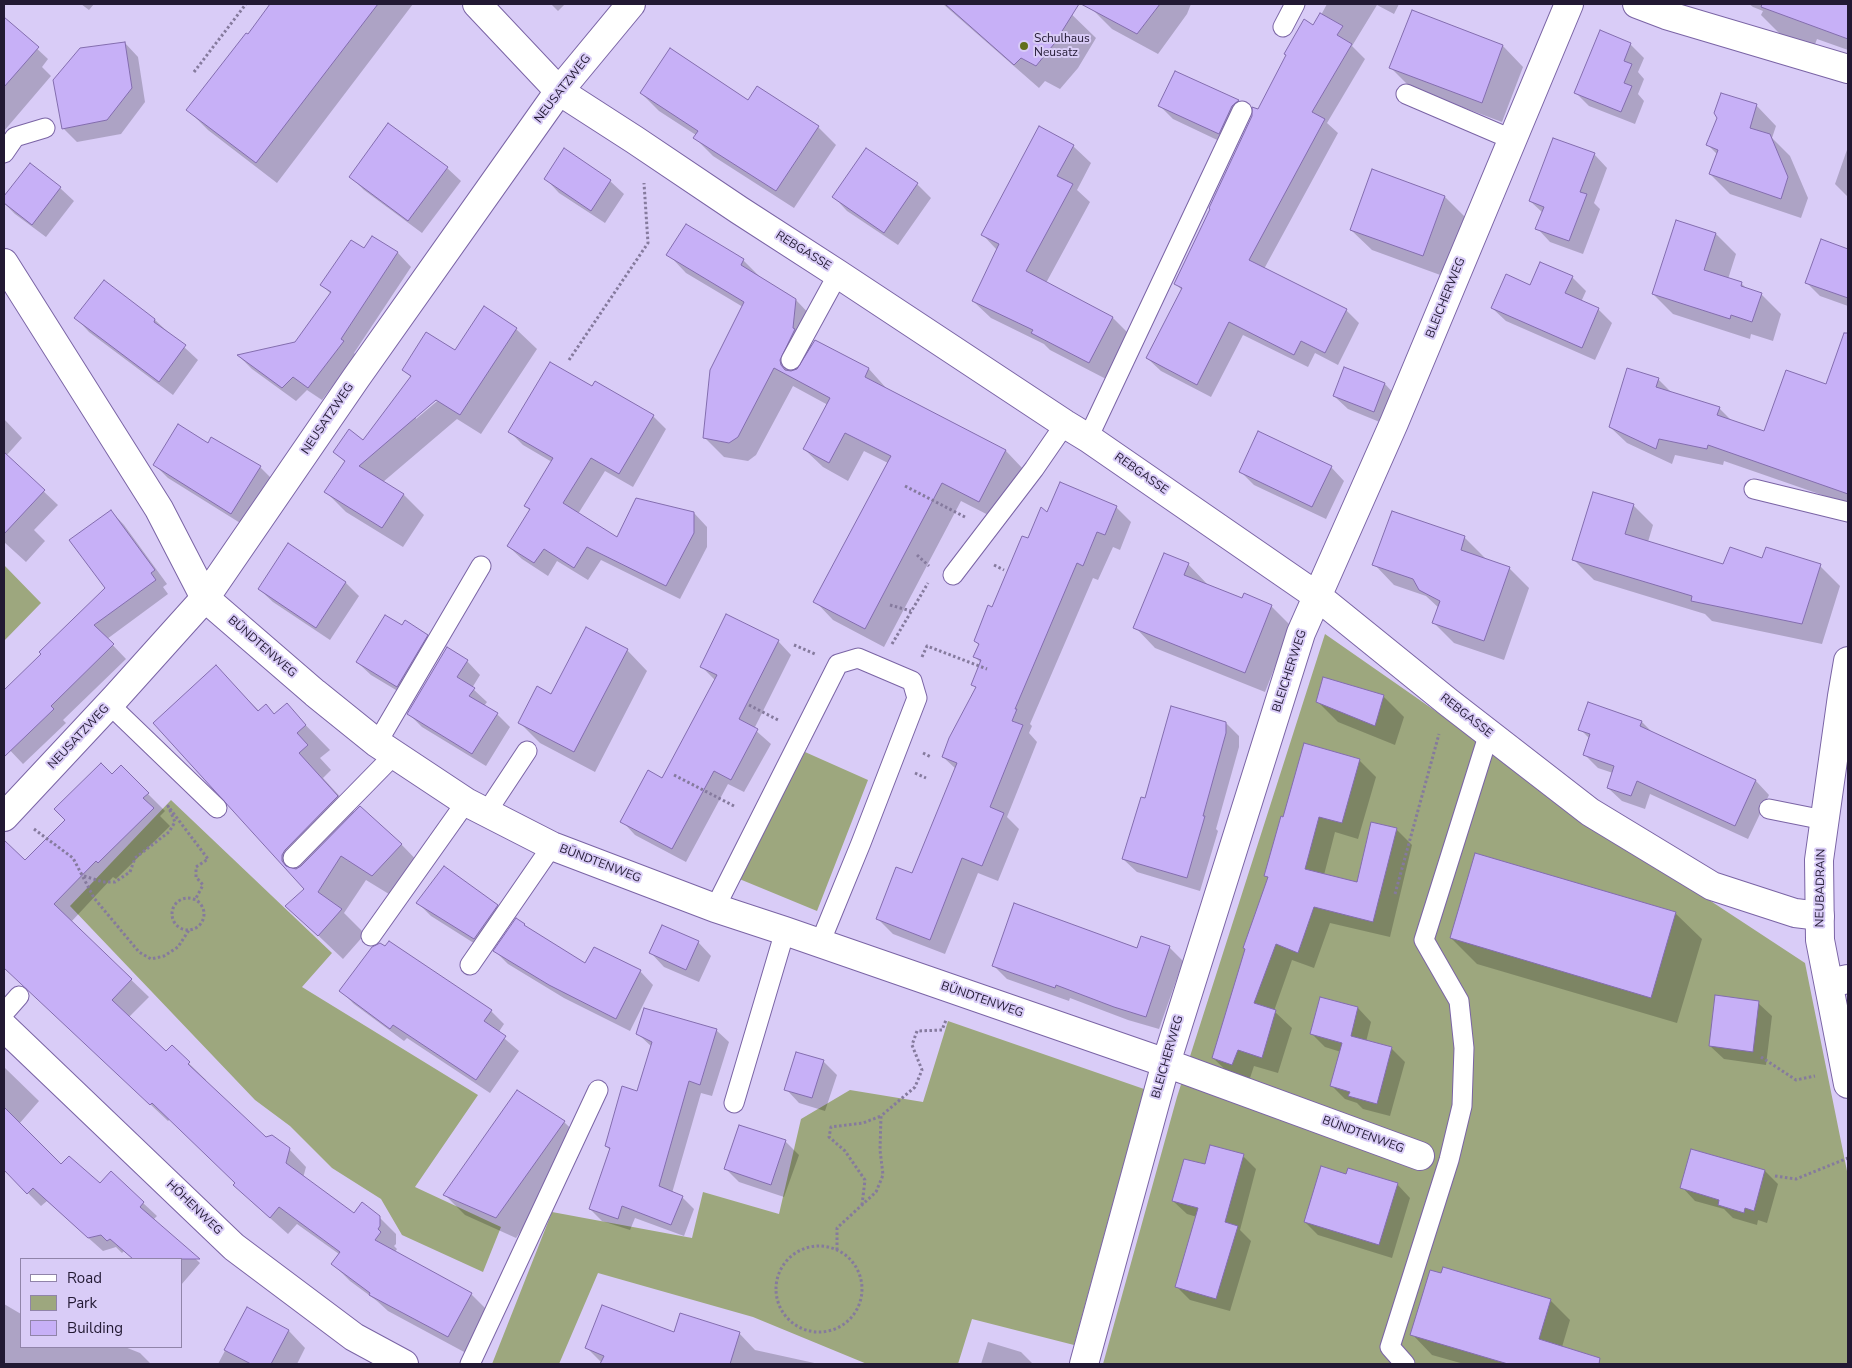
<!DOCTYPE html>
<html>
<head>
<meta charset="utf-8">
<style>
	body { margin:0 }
	#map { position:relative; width:1852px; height:1368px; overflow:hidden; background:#d9ccf7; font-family:"Nunito Sans",sans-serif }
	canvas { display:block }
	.frame { position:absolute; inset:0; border:5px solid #221933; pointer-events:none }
	.legend { position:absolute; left:20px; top:1258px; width:162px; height:90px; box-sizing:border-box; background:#d9ccf7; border:1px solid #9084a9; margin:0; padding:6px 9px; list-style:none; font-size:15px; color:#221933 }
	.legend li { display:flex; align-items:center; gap:10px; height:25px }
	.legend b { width:25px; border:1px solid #9084a9 }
</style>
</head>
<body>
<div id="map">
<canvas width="1852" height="1368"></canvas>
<div class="frame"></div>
<ul class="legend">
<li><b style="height:6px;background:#fff"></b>Road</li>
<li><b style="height:14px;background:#9da77e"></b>Park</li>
<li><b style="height:14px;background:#c7b0f7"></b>Building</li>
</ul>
</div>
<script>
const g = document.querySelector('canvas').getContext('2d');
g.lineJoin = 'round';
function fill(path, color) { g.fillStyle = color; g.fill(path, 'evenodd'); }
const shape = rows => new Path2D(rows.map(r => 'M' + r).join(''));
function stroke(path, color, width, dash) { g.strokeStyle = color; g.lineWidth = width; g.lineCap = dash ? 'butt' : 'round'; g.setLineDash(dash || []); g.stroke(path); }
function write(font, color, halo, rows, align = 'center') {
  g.font = font + ' "Nunito Sans",sans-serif'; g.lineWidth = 4; g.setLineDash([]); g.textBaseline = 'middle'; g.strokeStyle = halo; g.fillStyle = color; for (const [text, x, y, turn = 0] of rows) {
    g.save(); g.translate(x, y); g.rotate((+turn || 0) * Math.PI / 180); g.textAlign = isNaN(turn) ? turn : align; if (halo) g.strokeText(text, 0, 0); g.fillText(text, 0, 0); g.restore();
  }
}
fill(shape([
	[4,565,41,603,4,641],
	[1325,634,1665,871,1805,963,1848,1176,1848,1364,1103,1364,1177,1097],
	[805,752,868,780,817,911,737,878],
	[171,800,332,953,302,987,478,1095,415,1187,501,1227,483,1272,402,1235,381,1199,332,1168,290,1126,255,1100,70,906],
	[948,1021,1144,1089,1074,1345,972,1319,958,1364,867,1364,753,1317,598,1273,559,1364,492,1364,552,1212,692,1238,703,1192,779,1214,801,1119,850,1090,923,1102]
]), '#9da77e');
fill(shape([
	[81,4,94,4,89,10],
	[272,4,413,4,277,183,208,130,188,110],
	[551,4,565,4,558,11],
	[943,4,1061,4,1096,38,1078,68,1060,89,1045,81,1039,88],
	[1095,4,1191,4,1187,14,1158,54,1112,29,1092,9],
	[1327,4,1399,4,1394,14,1377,5,1352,46,1365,59,1327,123,1338,133,1264,269,1346,310,1359,323,1338,365,1315,353,1308,367,1243,335,1211,397,1161,371,1147,358,1182,290,1175,283],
	[1749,4,1848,4,1848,50,1817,39,1814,47,1780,34,1761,15,1763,11,1753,7],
	[1412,12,1503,46,1523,67,1502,122,1411,88,1391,68],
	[4,18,48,59,42,67,51,76,4,131],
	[125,43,138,57,145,102,121,134,77,142,63,128],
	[1630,44,1644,58,1638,72,1644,79,1638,94,1644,101,1635,124,1589,106,1576,93],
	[1176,72,1238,102,1251,115,1245,120,1232,147,1173,119,1160,106],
	[641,93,748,102,818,127,836,145,794,208,713,156,695,138,696,135,659,111],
	[1756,105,1776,126,1772,138,1790,156,1808,198,1801,218,1730,194,1710,174,1718,155,1708,145],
	[1073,146,1091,163,1077,190,1090,202,1046,283,1113,318,1130,335,1106,379,1050,350,1044,344,991,318,973,301,997,250,982,234],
	[1848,147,1848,197,1835,184],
	[565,150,610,181,624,194,605,223,559,193,546,179],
	[866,150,917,184,931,198,898,245,847,211,834,197],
	[1594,154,1607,168,1594,203,1600,209,1583,254,1550,242,1537,228,1543,213,1530,201],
	[30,165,60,188,74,201,46,237,15,214,4,203,4,198],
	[447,168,461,181,422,233,364,190,351,177],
	[1373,171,1445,197,1465,217,1443,276,1372,250,1351,230],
	[1716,234,1736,254,1728,279,1741,283,1747,289,1761,294,1781,314,1773,341,1751,334,1750,339,1673,314,1653,294],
	[373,237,398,253,411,267,354,353,356,355,322,400,307,390,296,401,252,369,239,356,296,343,331,294,322,285,364,250],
	[1821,241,1848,250,1848,306,1820,296,1807,283],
	[668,254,743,260,762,279,796,300,814,319,811,349,815,341,869,369,887,389,1006,451,1024,470,998,520,961,501,884,647,833,620,815,601,888,463,864,451,848,481,823,467,804,449,828,405,793,386,756,455,748,461,724,457,705,438,743,307,686,273],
	[1572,277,1586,291,1581,302,1598,309,1612,323,1595,360,1506,321,1492,308,1530,286],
	[484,307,516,329,537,349,481,434,457,419,383,482,404,495,424,515,403,547,346,512,326,492,345,462,335,452,363,441,411,377,403,370,455,352],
	[440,395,442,397,416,419,416,416],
	[76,318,155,320,198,360,173,395,89,332],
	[1836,361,1848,365,1848,504,1724,461,1723,465,1675,455,1672,464,1627,443,1610,427,1658,379,1673,394,1719,408,1732,421,1765,433,1827,385],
	[1385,384,1398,398,1387,425,1348,409,1334,396],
	[592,388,653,416,666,429,633,487,605,471,578,514,617,538,694,513,707,527,707,547,680,599,601,560,588,580,557,561,548,576,522,559,508,546,530,511,525,505,552,462,523,445,510,432],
	[4,419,22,438,6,456,58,505,34,530,45,541,26,562,4,542],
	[208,445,260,467,274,481,245,526,168,478,154,464],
	[1331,467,1344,481,1326,519,1254,485,1241,472],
	[1633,505,1653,525,1648,542,1724,566,1763,559,1820,566,1840,586,1822,644,1712,621,1705,614,1594,580,1574,560],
	[1116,507,1131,522,1120,550,1113,547,1098,580,1093,578,1030,724,1032,726,1029,733,1037,742,1007,817,1019,829,998,881,978,873,945,954,893,934,878,919,912,874,956,769,943,757,976,688,973,685,981,663,975,657,979,645,975,641,1029,540,1047,514],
	[111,511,124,525,167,584,163,587,168,594,107,639,126,659,63,720,66,723,23,764,4,744,4,692,43,654,106,589],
	[1392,512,1465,538,1485,558,1484,559,1509,568,1529,588,1504,660,1454,643,1434,623,1439,608,1426,596,1394,585,1374,564],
	[288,545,346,583,359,596,330,640,273,602,259,589],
	[1188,564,1208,585,1242,599,1271,606,1291,626,1265,692,1155,648,1135,627],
	[402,627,427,636,440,649,411,699,371,675,357,662],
	[778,641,791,655,754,729,771,744,744,792,728,784,686,862,635,835,622,821,662,779,715,680,702,667],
	[627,650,647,671,595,772,540,743,520,723,552,695],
	[467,661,480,675,472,688,487,702,484,706,497,714,510,727,486,766,422,727,409,714],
	[216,667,260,712,275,715,286,705,330,750,320,758,331,770,323,778,355,813,401,844,425,869,397,899,366,880,344,913,365,934,343,959,287,906,306,889,155,723],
	[1383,696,1404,717,1395,745,1338,722,1318,702],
	[1589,703,1642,722,1654,734,1756,781,1769,795,1748,839,1650,794,1645,809,1622,801,1608,788,1613,773,1598,768,1584,754,1590,739,1580,729],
	[1226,723,1239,736,1239,747,1216,829,1218,831,1200,891,1137,872,1123,859,1145,800],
	[1359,760,1376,777,1358,839,1335,832,1324,875,1357,883,1396,829,1412,845,1390,937,1330,923,1314,968,1292,960,1274,1011,1292,1028,1278,1073,1254,1066,1249,1081,1230,1074,1213,1058,1269,879,1266,876,1284,818],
	[121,767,165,811,160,816,170,826,116,879,113,877,71,922,149,997,129,1017,166,1053,172,1047,206,1080,205,1081,266,1138,289,1149,306,1167,303,1178,354,1215,379,1217,396,1234,396,1244,394,1246,397,1249,395,1252,471,1294,488,1311,466,1353,388,1311,377,1301,350,1281,333,1264,339,1254,297,1224,288,1234,252,1202,237,1183,170,1119,168,1121,4,966,4,862,14,851,25,862],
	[418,903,497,906,511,919,488,952,431,916],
	[1675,913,1702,939,1677,1023,1477,964,1451,938],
	[698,942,711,956,699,982,664,967,651,953],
	[1169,947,1183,961,1159,1029,1128,1020,1070,998,1069,1001,1007,979,994,966],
	[495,951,586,965,640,971,653,985,630,1031,564,998,508,964],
	[341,991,491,1011,504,1024,498,1033,519,1051,490,1093,407,1038,404,1041,354,1004],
	[1321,999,1358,1008,1371,1022,1366,1042,1392,1049,1405,1062,1390,1116,1363,1109,1357,1103,1345,1099,1332,1086,1341,1052,1325,1047,1312,1034],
	[1758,1003,1772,1016,1766,1065,1724,1059,1710,1046],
	[716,1030,729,1042,712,1096,701,1093,672,1193,682,1197,694,1209,684,1236,635,1218,630,1230,602,1221,590,1209,610,1150,606,1146,638,1092,652,1047,638,1034],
	[823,1061,837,1075,825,1111,799,1103,786,1089],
	[4,1067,39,1101,19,1124,61,1166,100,1185,111,1173,157,1216,153,1220,200,1263,181,1285,181,1259,133,1259,124,1251,122,1253,116,1247,103,1251,47,1201,41,1206,4,1169],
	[517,1092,564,1122,585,1142,516,1238,465,1215,445,1195],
	[785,1141,799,1155,784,1197,739,1182,726,1169],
	[1243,1156,1256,1169,1240,1230,1251,1241,1230,1311,1190,1300,1176,1286,1197,1217,1187,1214,1173,1201,1206,1166],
	[1765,1171,1778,1184,1767,1223,1758,1220,1757,1225,1733,1218,1724,1209,1695,1201,1682,1187],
	[1397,1184,1410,1198,1392,1258,1318,1235,1305,1222],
	[1550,1300,1570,1320,1562,1347,1580,1353,1591,1364,1464,1364,1432,1355,1412,1334],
	[4,1304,21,1314,21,1347,125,1347,140,1353,151,1364,4,1364],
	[247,1309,289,1331,305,1348,297,1364,218,1364],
	[675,1333,739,1333,755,1350,819,1364,603,1364,587,1348],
	[988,1342,1021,1352,1033,1364,981,1364]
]), '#0003');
const building = shape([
	[270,4,378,4,256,163,186,110,246,33,248,34,270,4],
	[945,4,1079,4,1054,44,1036,66,1021,58,1014,65,945,4],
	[1081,4,1160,4,1137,34,1081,4],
	[1762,4,1848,4,1848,39,1761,7,1762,4],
	[1412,10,1503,45,1482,103,1389,68,1412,10],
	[1320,13,1343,26,1337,35,1352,44,1312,112,1325,119,1249,260,1347,309,1325,353,1301,341,1294,355,1229,322,1197,385,1146,358,1182,288,1174,284,1210,209,1209,208,1252,116,1252,107,1258,109,1286,55,1284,54,1304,19,1313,25,1320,13],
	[4,17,39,47,4,87,4,17],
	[1600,30,1631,43,1624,61,1632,64,1624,83,1632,86,1621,112,1574,93,1600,30],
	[125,42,132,88,107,120,62,129,53,80,80,48,125,42],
	[670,48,748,100,757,86,819,126,776,191,693,138,698,131,640,93,670,48],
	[1175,71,1239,100,1232,106,1219,134,1158,106,1175,71],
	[1721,93,1757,104,1750,128,1770,134,1788,177,1781,199,1709,174,1718,150,1706,145,1717,118,1714,113,1721,93],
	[388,123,448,167,408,221,349,177,388,123],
	[1039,126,1074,145,1057,176,1073,184,1026,271,1113,317,1089,363,1031,333,1033,330,972,301,999,244,981,235,1039,126],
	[1553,138,1595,153,1580,192,1587,194,1569,241,1535,229,1544,207,1529,201,1553,138],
	[564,148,611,180,591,211,544,179,564,148],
	[866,148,918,183,884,233,832,197,866,148],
	[30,163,61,187,32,225,4,203,4,196,30,163],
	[1372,169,1445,196,1423,256,1350,230,1372,169],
	[1676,220,1716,233,1704,270,1742,282,1741,286,1762,293,1752,322,1731,315,1730,319,1652,294,1676,220],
	[686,224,744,259,741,265,796,299,793,328,795,329,780,360,781,365,785,370,791,371,797,369,815,340,869,368,865,377,1006,450,979,502,942,483,865,629,813,602,891,456,845,433,829,463,803,449,830,398,774,368,738,437,729,443,703,438,710,370,744,302,666,255,686,224],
	[372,236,398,252,341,339,344,341,308,388,293,377,282,388,237,355,295,342,331,292,320,285,351,240,364,248,372,236],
	[1821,239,1848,249,1848,298,1805,283,1821,239],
	[1540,262,1573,276,1565,293,1599,308,1582,348,1491,308,1506,274,1530,285,1540,262],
	[104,280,155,319,154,322,186,345,159,382,74,318,104,280],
	[484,306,517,328,460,415,436,400,359,466,404,494,382,528,324,492,345,461,333,452,349,429,363,440,411,376,402,370,426,332,455,350,484,306],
	[1844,333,1848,333,1848,494,1708,445,1707,449,1659,439,1656,449,1609,427,1627,368,1659,378,1656,387,1720,407,1717,415,1764,431,1786,370,1826,384,1844,333],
	[550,362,592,386,595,381,654,415,619,474,591,458,563,503,617,537,636,498,694,512,694,533,666,586,587,547,574,568,544,549,534,563,507,546,530,509,524,506,553,458,508,432,550,362],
	[1344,367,1385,383,1374,412,1333,396,1344,367],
	[178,424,208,443,211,437,261,466,231,514,153,465,178,424],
	[1258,431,1332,466,1312,507,1239,472,1258,431],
	[4,452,45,490,4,534,4,452],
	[1060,482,1117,506,1105,535,1097,532,1083,566,1077,563,1015,709,1017,709,1012,721,1023,725,990,807,1004,813,982,866,962,858,930,940,876,919,896,867,912,873,957,763,942,757,949,738,976,687,971,685,981,660,973,657,979,644,974,641,988,605,992,607,1022,536,1028,538,1041,507,1047,512,1060,482],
	[1593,492,1634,504,1625,534,1723,564,1730,547,1762,558,1766,547,1821,564,1802,624,1691,601,1692,596,1572,560,1593,492],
	[111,510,155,570,151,573,156,580,94,625,114,644,51,706,54,709,4,757,4,690,41,654,39,652,105,588,69,540,111,510],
	[1392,511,1465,536,1461,550,1510,567,1484,641,1432,623,1440,601,1419,590,1413,579,1372,565,1392,511],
	[288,543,346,582,316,628,258,589,288,543],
	[1164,553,1189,563,1184,575,1242,598,1244,593,1272,605,1245,673,1133,628,1164,553],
	[726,614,779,640,739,719,758,729,731,780,714,771,672,849,620,822,648,770,662,778,717,675,700,667,726,614],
	[385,615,402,625,405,620,428,635,397,687,356,662,385,615],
	[586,627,628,649,574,752,518,723,537,686,551,694,586,627],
	[447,647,468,660,457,677,475,688,469,696,498,713,472,754,407,714,447,647],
	[216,665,258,711,266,704,274,714,287,703,306,725,297,733,308,745,299,753,338,796,285,850,282,855,282,861,286,866,296,869,301,866,360,806,402,844,372,876,341,856,318,892,342,909,318,936,285,906,304,889,153,723,216,665],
	[1323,677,1384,695,1375,726,1316,702,1323,677],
	[1588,702,1642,721,1640,726,1756,780,1735,826,1637,781,1631,796,1607,788,1614,766,1583,755,1590,734,1578,730,1588,702],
	[1171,706,1226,722,1226,733,1203,816,1205,816,1187,878,1122,859,1141,797,1145,798,1171,706],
	[1304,743,1360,759,1342,823,1319,817,1305,869,1357,882,1371,822,1397,828,1373,922,1314,907,1298,953,1276,944,1254,1003,1276,1010,1262,1058,1238,1050,1232,1065,1212,1058,1245,949,1243,948,1268,877,1264,876,1281,816,1283,817,1304,743],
	[101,763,112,774,121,765,149,793,143,798,154,808,98,863,96,861,54,904,132,979,112,1000,166,1051,172,1045,190,1062,188,1064,266,1137,272,1135,290,1148,286,1163,354,1213,362,1202,380,1216,380,1226,378,1229,381,1232,375,1240,472,1293,448,1337,369,1295,370,1293,331,1264,340,1252,279,1207,270,1218,233,1185,235,1183,152,1103,150,1105,4,968,4,840,25,860,65,820,54,809,101,763],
	[1475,853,1676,912,1651,998,1450,938,1475,853],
	[444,866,498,905,474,939,416,903,444,866],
	[1014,903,1137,948,1141,936,1170,946,1146,1017,1114,1007,1056,985,1055,988,992,966,1014,903],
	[516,918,525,924,524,925,585,963,594,947,641,970,616,1019,549,985,493,951,516,918],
	[662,925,699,941,686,970,649,953,662,925],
	[389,941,492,1010,484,1021,506,1036,476,1080,393,1025,390,1029,339,991,372,947,380,943,385,946,389,941],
	[1715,995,1759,1001,1753,1052,1709,1046,1715,995],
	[1320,997,1358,1007,1351,1036,1392,1047,1377,1104,1348,1096,1350,1092,1330,1086,1342,1043,1310,1034,1320,997],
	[644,1008,717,1029,700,1085,689,1081,659,1186,683,1196,671,1225,622,1206,618,1219,589,1209,610,1148,605,1146,622,1086,637,1091,652,1042,636,1034,644,1008],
	[796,1052,824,1060,812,1098,784,1090,796,1052],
	[517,1090,565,1121,496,1218,443,1195,517,1090],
	[4,1107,61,1164,69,1156,100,1183,111,1171,144,1202,140,1207,200,1259,133,1259,110,1239,107,1241,101,1235,88,1238,33,1188,27,1194,4,1170,4,1107],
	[739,1125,786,1140,771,1185,724,1169,739,1125],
	[1210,1145,1244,1154,1225,1222,1238,1226,1216,1299,1175,1287,1198,1208,1172,1201,1184,1159,1205,1164,1210,1145],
	[1691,1149,1765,1170,1754,1211,1745,1208,1744,1213,1718,1205,1719,1200,1680,1188,1691,1149],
	[1321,1166,1346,1174,1348,1168,1398,1183,1379,1245,1304,1222,1321,1166],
	[1443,1267,1551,1299,1539,1339,1600,1358,1599,1364,1508,1364,1410,1335,1430,1270,1441,1273,1443,1267],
	[602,1305,674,1332,680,1313,740,1332,730,1364,600,1364,604,1356,585,1348,602,1305],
	[247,1307,289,1330,271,1364,251,1364,224,1350,247,1307]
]);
fill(building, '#c7b0f7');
stroke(building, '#836dae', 1);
const lane = shape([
	[1283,27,1295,4],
	[1406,94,1511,139],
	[4,153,15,137,45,128],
	[791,360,838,274],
	[1088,438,1242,111],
	[1754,489,1848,512],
	[953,575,1034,469,1065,424],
	[109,704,217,808],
	[377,743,481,566],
	[1769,809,1824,820],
	[486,813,527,751],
	[293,858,394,755],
	[715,908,838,664,858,658,912,681,917,698,861,843,820,943],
	[371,936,466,802],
	[470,965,552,846],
	[4,1013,19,996],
	[734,1103,785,931],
	[470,1364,598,1090],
	[1405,1364,1390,1347,1449,1160,1462,1106,1464,1048,1459,1001,1424,940,1489,733]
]);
const street = shape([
	[477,4,559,91,635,140,739,210,838,274,1065,424,1088,438,1317,596,1448,702,1590,812,1712,886,1795,913,1820,916],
	[1637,4,1666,15,1848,69],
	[4,263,159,509,205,598,315,693,377,743,466,802,552,846,715,908,785,931,1166,1063,1420,1156],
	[4,817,116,697,205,598,356,378,559,91,631,4],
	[1829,983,1848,979],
	[4,1027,234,1247,354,1337,404,1364],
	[1084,1364,1166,1063,1301,633,1394,423,1569,4]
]);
const secondary = shape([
	[1848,661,1842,696,1819,860,1820,940,1848,1084]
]);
stroke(lane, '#7a64a5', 21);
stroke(street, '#7a64a5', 30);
stroke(secondary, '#7a64a5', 30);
stroke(shape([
	[194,72,246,4],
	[569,360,648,243,644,183],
	[905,486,965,517],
	[917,555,929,566],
	[994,565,1004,570],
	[890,605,911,611],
	[892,644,928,583],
	[794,645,815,654],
	[922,657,927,646,987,669],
	[749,705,780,721],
	[923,753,931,757],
	[915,773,926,778],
	[674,775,736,807],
	[34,829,73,858,94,898,139,952,151,959,164,956,178,947,189,930],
	[84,876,103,882,115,882,130,872,135,858,169,832,175,822,168,806,208,859,196,867,196,877,203,885,195,900],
	[1395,894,1439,734],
	'172 914a16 16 0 1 1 32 0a16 16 0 1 1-32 0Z',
	[1761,1057,1796,1080,1815,1076],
	[1775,1176,1796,1179,1848,1158],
	[862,1205,865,1180,845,1151,829,1137,831,1127,863,1123,881,1116],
	'776 1289a43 43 0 1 1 86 0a43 43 0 1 1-86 0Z',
	[837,1250,837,1228,876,1192,883,1175,880,1150,881,1116,915,1087,922,1070,912,1045,917,1031,942,1030,946,1020]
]), '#857a9d', 3, [2.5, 2.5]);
stroke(lane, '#fff', 19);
stroke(street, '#fff', 28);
stroke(secondary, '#fff', 28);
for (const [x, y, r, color] of [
	[1024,46,5,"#62701b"]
]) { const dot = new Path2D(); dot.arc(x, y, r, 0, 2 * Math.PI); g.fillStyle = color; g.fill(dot); stroke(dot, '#d9ccf7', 2); }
write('12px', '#221933', '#d9ccf7', [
	["Schulhaus",1034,39],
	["Neusatz",1034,53]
], 'left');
write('12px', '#221933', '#d9ccf7', [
	["NEUSATZWEG",563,89,-52],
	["REBGASSE",803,251,32],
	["BLEICHERWEG",1446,298,-68],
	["NEUSATZWEG",328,419,-56],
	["REBGASSE",1141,474,35],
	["BÜNDTENWEG",262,647,41],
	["BLEICHERWEG",1290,671,-72],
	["REBGASSE",1466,716,38],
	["NEUSATZWEG",79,737,-47],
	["BÜNDTENWEG",600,864,21],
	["NEUBADRAIN",1821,888,-89],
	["BÜNDTENWEG",982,1000,19],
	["BLEICHERWEG",1168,1057,-74],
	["BÜNDTENWEG",1363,1135,20],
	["HÖHENWEG",194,1208,44]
]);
</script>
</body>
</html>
